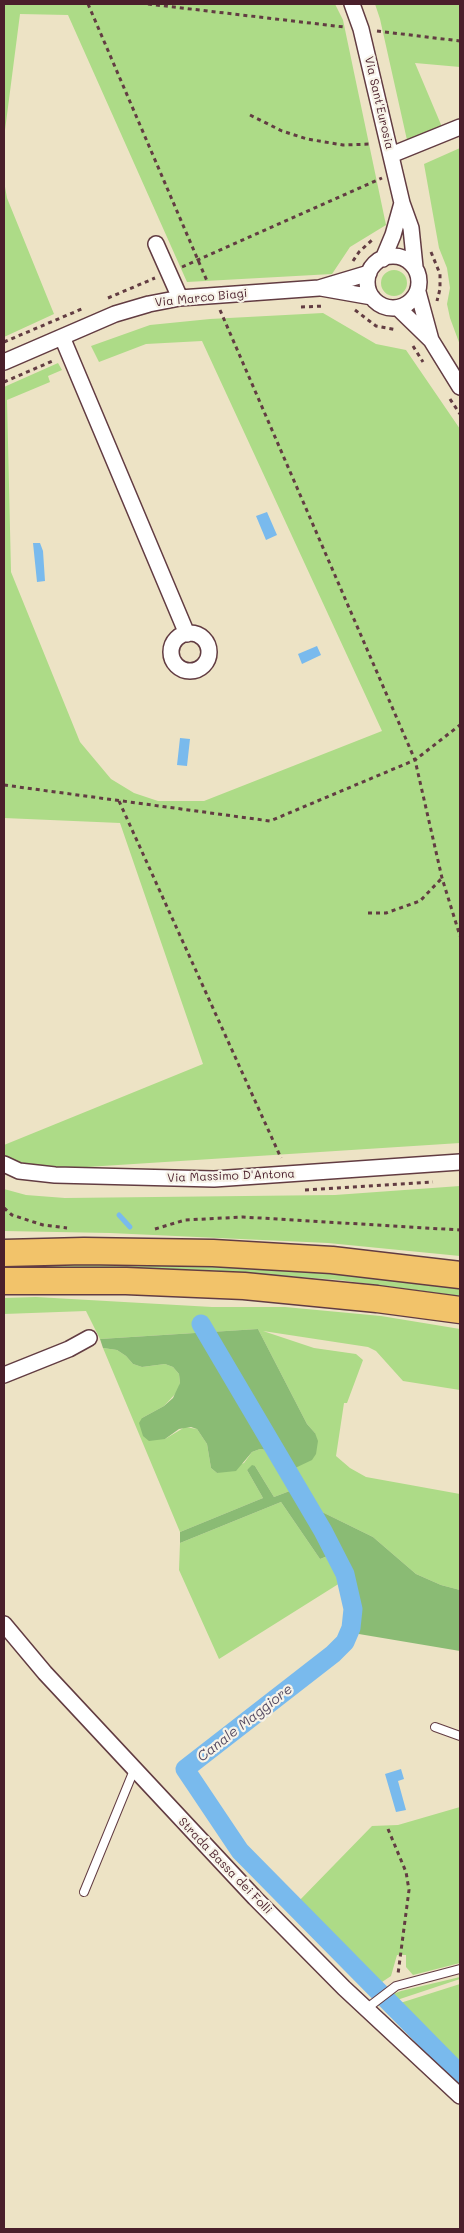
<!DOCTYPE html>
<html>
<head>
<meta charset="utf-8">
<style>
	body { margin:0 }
	#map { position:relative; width:464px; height:2233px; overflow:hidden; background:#ede3c5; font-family:Mali,sans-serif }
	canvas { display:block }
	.frame { position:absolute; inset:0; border:5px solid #4a1f2b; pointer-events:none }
</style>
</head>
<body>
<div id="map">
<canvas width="464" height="2233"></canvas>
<div class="frame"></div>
</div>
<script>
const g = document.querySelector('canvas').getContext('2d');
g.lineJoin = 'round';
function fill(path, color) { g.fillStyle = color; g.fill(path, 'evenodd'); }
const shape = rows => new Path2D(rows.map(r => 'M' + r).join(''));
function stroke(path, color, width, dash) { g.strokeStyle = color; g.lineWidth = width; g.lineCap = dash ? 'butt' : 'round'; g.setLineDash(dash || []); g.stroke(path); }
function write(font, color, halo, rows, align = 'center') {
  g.font = font + ' Mali,sans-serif'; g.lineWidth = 4.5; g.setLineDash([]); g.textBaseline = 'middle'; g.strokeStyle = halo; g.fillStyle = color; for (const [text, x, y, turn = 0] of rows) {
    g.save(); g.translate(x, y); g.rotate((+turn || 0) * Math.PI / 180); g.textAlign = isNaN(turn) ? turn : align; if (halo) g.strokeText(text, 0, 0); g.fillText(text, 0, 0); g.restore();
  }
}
fill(shape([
	[4,4,335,4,343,20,386,225,350,247,332,274,187,282,68,15,20,14,4,138],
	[375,4,460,4,460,67,415,63,442,127,407,140,380,19],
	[460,148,460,345,450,318,447,304,450,288,447,268,439,248,424,164],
	[4,181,7,198,54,314,4,337],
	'381 283a13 13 0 1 1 26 0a13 13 0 1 1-26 0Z',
	[323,313,376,344,406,350,460,429,460,1143,56,1169,9,1160,4,1156,4,1145,203,1064,120,823,4,818,4,387,58,363,62,370,48,376,50,382,7,400,11,572,80,742,111,779,134,793,158,801,204,801,382,731,202,341,146,344,99,362,91,346,150,325,210,319],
	[460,1186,460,1256,328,1243,110,1233,4,1231,4,1189,26,1195,65,1198,335,1195],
	[50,1262,266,1265,460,1285,460,1296,339,1280,208,1270,4,1267,4,1264],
	[36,1297,212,1307,285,1307,381,1316,460,1329,460,1390,403,1381,376,1351,368,1347,263,1331,314,1348,356,1354,363,1360,347,1403,344,1403,336,1456,350,1468,366,1477,460,1494,460,1590,441,1585,416,1574,373,1537,320,1511,295,1489,274,1497,255,1466,247,1470,263,1498,180,1532,103,1348,117,1350,126,1356,133,1364,142,1367,165,1364,173,1367,179,1374,180,1383,178,1391,164,1406,142,1418,165,1439,185,1427,197,1429,207,1444,211,1468,217,1473,244,1463,252,1452,260,1449,267,1450,278,1463,315,1433,307,1424,258,1329,100,1339,86,1311,4,1314,4,1298],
	[281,1502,320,1559,330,1555,340,1583,219,1659,179,1570,180,1543],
	[460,1807,460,1963,413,1975,406,1967,406,1955,397,1955,391,1976,382,1982,297,1903,372,1826,398,1825],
	[460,1977,460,1979,382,2005,393,1994,401,1991],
	[460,1984,460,2065,397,2004]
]), '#addb87');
fill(shape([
	[258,1329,307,1424,315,1433,318,1441,316,1454,312,1460,293,1469,283,1467,267,1450,260,1449,252,1452,236,1471,217,1473,211,1468,207,1444,197,1429,191,1427,179,1429,165,1439,149,1441,143,1436,139,1423,142,1418,164,1406,173,1398,180,1383,179,1374,173,1367,165,1364,142,1367,133,1364,126,1356,117,1350,103,1348,100,1339],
	[252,1465,255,1466,274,1497,295,1489,320,1511,373,1537,416,1574,441,1585,460,1590,460,1651,341,1631,344,1620,344,1597,330,1555,320,1559,281,1502,180,1543,180,1532,263,1498,247,1470]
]), '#8abb74');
fill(shape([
	[267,512,277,535,266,540,256,516],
	[33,543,40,543,43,551,45,581,37,582],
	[317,646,321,655,302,664,298,654],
	[180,738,190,739,187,766,177,765],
	[401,1769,404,1779,398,1781,406,1810,396,1812,385,1774]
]), '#79baed');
stroke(shape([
	[119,1215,130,1227]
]), '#79baed', 5);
stroke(shape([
	[201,1324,323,1531,345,1574,353,1609,351,1628,345,1642,333,1654,185,1769,240,1851,460,2074]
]), '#79baed', 19);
const service = shape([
	[435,1727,460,1736],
	[84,1892,134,1770],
	[366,2009,396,1986,460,1969]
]);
const minor = shape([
	[352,4,361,29,402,203,411,228,415,267],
	[391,155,460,127],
	[156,244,180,298],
	'367 282a26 26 0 1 1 52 0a26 26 0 1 1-52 0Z',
	[383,259,393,235,402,203],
	[321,288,372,297],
	[418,292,431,340],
	[398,308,431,340,460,387],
	[62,337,187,634],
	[4,362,115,314,149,304,180,298,319,288,369,273],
	'171 652a19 19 0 1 1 38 0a19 19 0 1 1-38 0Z',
	[4,1164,19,1171,55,1175,214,1179,460,1162],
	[4,1375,69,1349,89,1338],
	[4,1624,45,1673,255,1898,344,1988,460,2096]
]);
const trunk = shape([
	[4,1253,84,1251,213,1253,332,1260,460,1275],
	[4,1281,126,1281,244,1286,377,1299,460,1310]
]);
stroke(service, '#623c42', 10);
stroke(minor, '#623c42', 18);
stroke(trunk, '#623c42', 29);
stroke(shape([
	[88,4,207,281],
	[148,4,344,27],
	[377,31,460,41],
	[250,115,282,131,307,139,343,145,372,144],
	[431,252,440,274,440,289,437,301],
	[353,261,359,252,372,240],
	[182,267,382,178],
	[108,298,155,278],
	[301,307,325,306],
	[220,310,415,760,442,878,460,936],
	[355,310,376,326,397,330],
	[4,342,84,308],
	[413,346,423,362],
	[4,382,55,360],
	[450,399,460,414],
	[4,785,270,821,415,760,460,725],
	[119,801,281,1158],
	[368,913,386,913,420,901,442,878],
	[305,1190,433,1182],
	[4,1208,12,1215,43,1225,67,1228],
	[155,1229,185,1220,243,1217,460,1230],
	[388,1829,406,1872,409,1890,398,1974]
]), '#623c42', 3, [4, 4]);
stroke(service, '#fff', 8);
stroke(minor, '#fff', 15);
stroke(trunk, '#f2c36a', 26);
write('12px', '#4a1f2b', '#f7f3e8', [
	["Via Sant'Eurosia",379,103,77],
	["Via Marco Biagi",201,298,-6],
	["Via Massimo D'Antona",231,1176,-2],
	["Strada Bassa dei Folli",225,1866,46]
]);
write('italic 14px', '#584e65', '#f7f3e8', [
	["Canale Maggiore",245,1723,-38]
]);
</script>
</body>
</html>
